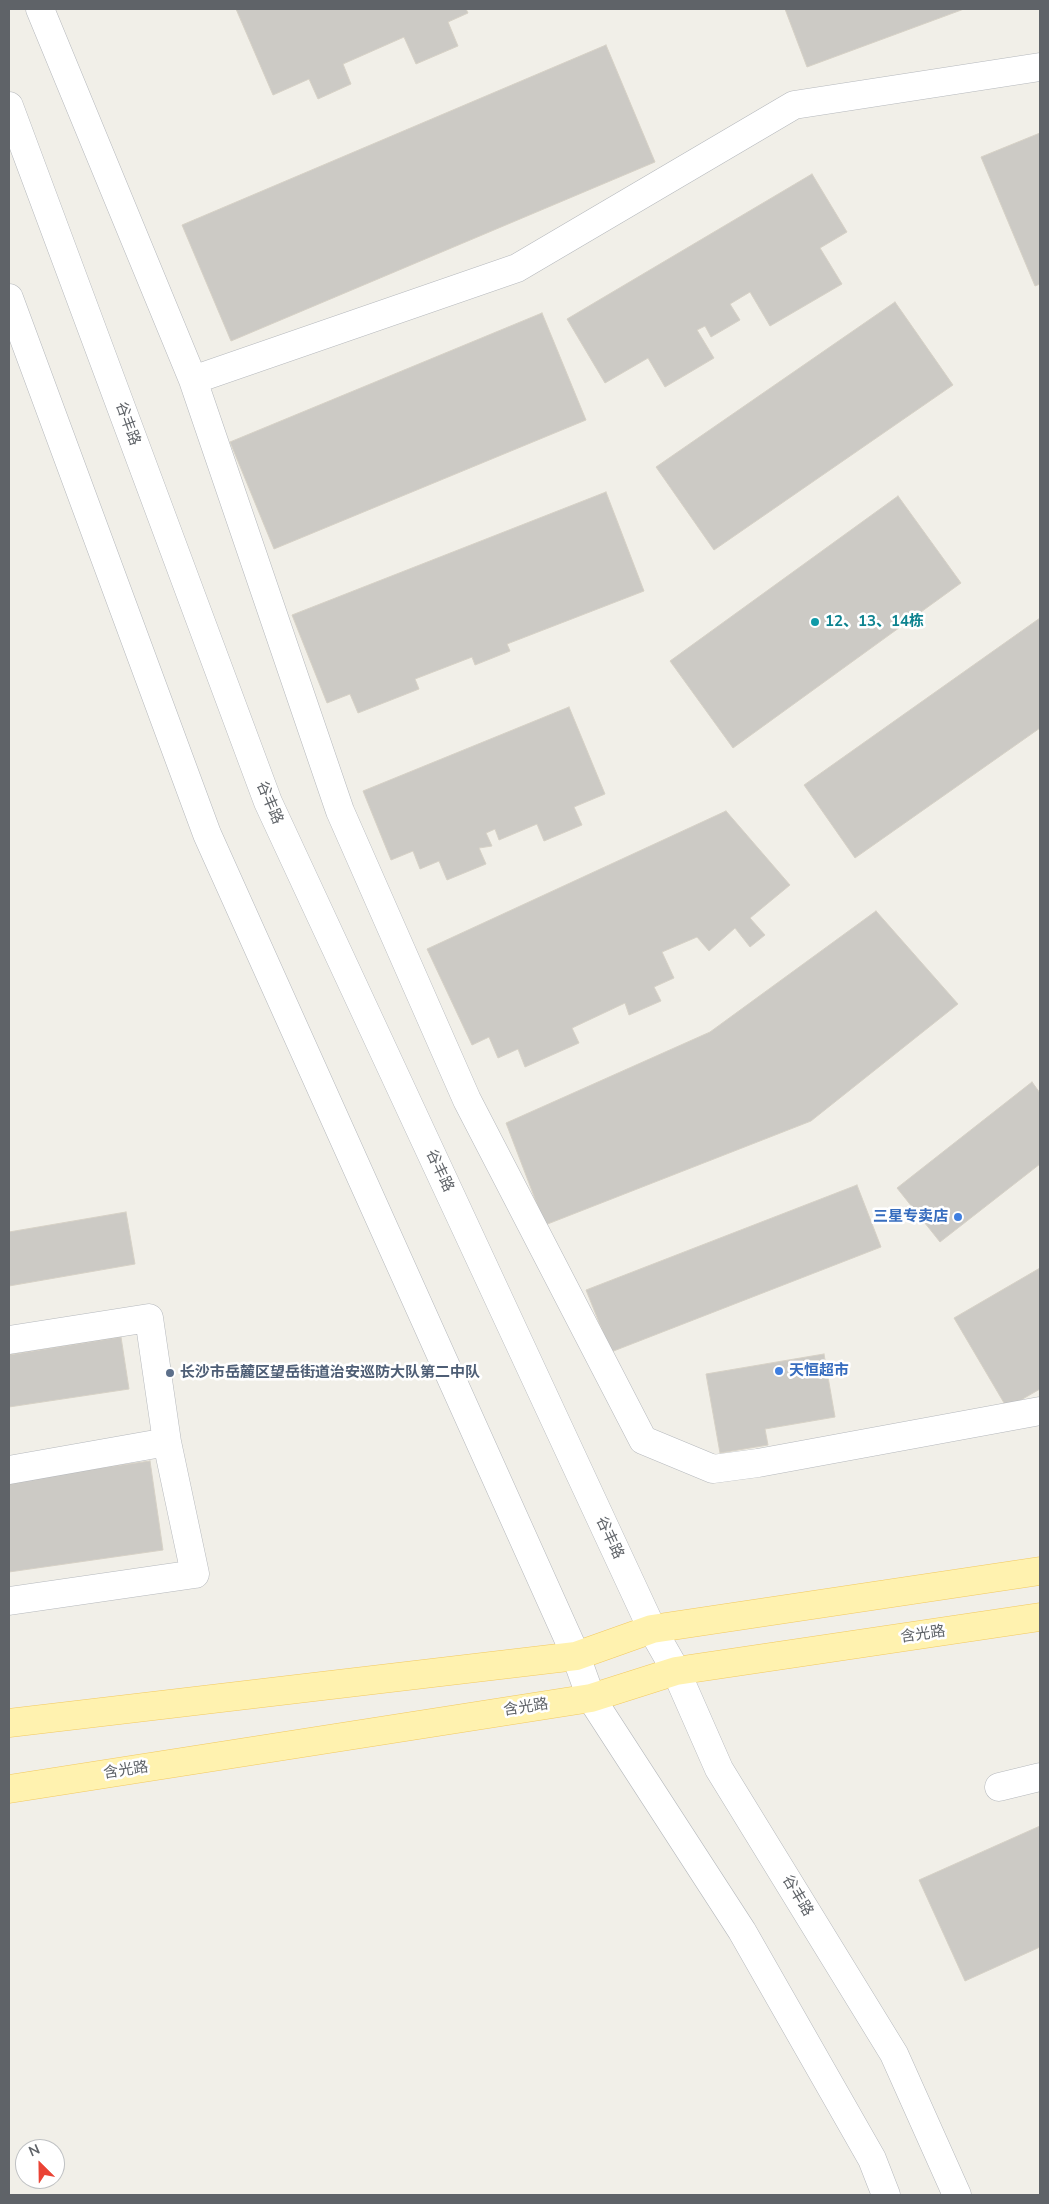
<!DOCTYPE html>
<html>
<head>
<meta charset="utf-8">
<style>
	body { margin:0 }
	#map { position:relative; width:1049px; height:2204px; overflow:hidden; background:#f1efe8; font-family:"Nunito Sans",sans-serif }
	canvas { display:block }
	.frame { position:absolute; inset:0; border:10px solid #5f6368; pointer-events:none }
	.north { position:absolute; left:15px; top:2139px; width:50px; height:50px; box-sizing:border-box; background:#fff; border:1px solid #bfc1c3; border-radius:50%; rotate:337deg; font-size:14px; font-weight:700; line-height:20px; text-align:center; color:#5f6368 }
	.north::after { content:''; display:block; margin:auto; width:18px; height:22px; background:#ea4335; clip-path:polygon(50% 0,100% 100%,50% 72%,0 100%) }
</style>
</head>
<body>
<div id="map">
<canvas width="1049" height="2204"></canvas>
<div class="frame"></div>
<div class="north">N</div>
</div>
<script>
const g = document.querySelector('canvas').getContext('2d');
g.lineJoin = 'round';
function fill(path, color) { g.fillStyle = color; g.fill(path, 'evenodd'); }
const shape = rows => new Path2D(rows.map(r => 'M' + r).join(''));
function stroke(path, color, width, dash) { g.strokeStyle = color; g.lineWidth = width; g.lineCap = dash ? 'butt' : 'round'; g.setLineDash(dash || []); g.stroke(path); }
function write(font, color, halo, rows, align = 'center') {
  g.font = font + ' "Nunito Sans","Noto Sans SC",sans-serif'; g.lineWidth = 5; g.setLineDash([]); g.textBaseline = 'middle'; g.strokeStyle = halo; g.fillStyle = color; for (const [text, x, y, turn = 0] of rows) {
    g.save(); g.translate(x, y); g.rotate((+turn || 0) * Math.PI / 180); g.textAlign = isNaN(turn) ? turn : align; if (halo) g.strokeText(text, 0, 0); g.fillText(text, 0, 0); g.restore();
  }
}
const building = shape([
	[236,9,466,9,468,13,448,22,458,46,416,64,404,37,343,64,351,84,318,99,309,79,273,95,236,9],
	[785,9,964,9,807,67,785,9],
	[606,45,655,162,231,341,182,225,606,45],
	[1040,133,1040,284,1035,286,981,157,1040,133],
	[812,174,847,232,820,248,842,284,770,326,750,292,730,304,740,320,711,337,705,326,697,330,714,358,665,387,648,358,605,383,567,319,812,174],
	[895,302,953,385,714,550,656,467,895,302],
	[542,313,586,420,274,549,230,442,542,313],
	[606,492,644,591,507,644,510,651,475,665,472,657,415,679,419,689,358,713,350,694,327,703,292,615,606,492],
	[898,496,961,583,733,748,670,661,898,496],
	[1040,618,1040,728,855,858,804,785,1040,618],
	[569,707,605,794,574,807,582,825,544,841,537,824,499,840,495,829,486,833,492,846,479,848,486,864,447,880,439,861,420,869,413,851,391,860,363,791,569,707],
	[726,811,790,885,750,918,765,935,750,947,735,928,709,951,697,937,662,952,674,978,654,987,661,1001,629,1015,625,1003,572,1028,579,1043,525,1067,518,1049,498,1058,489,1037,472,1045,427,949,726,811],
	[876,911,958,1004,811,1121,545,1225,506,1123,710,1032,876,911],
	[1032,1082,1040,1093,1040,1164,940,1242,897,1188,1032,1082],
	[857,1185,881,1247,611,1352,586,1290,857,1185],
	[126,1212,135,1264,9,1286,9,1232,126,1212],
	[1040,1268,1040,1389,1007,1408,954,1318,1040,1268],
	[121,1337,129,1389,9,1407,9,1355,121,1337],
	[824,1354,835,1417,765,1429,768,1445,720,1453,706,1374,824,1354],
	[150,1461,163,1550,9,1572,9,1481,150,1461],
	[1040,1826,1040,1947,965,1981,919,1880,1040,1826]
]);
fill(building, '#cccac5');
stroke(building, '#d6d1c6', 1);
const minor = shape([
	[40,9,193,380,517,268,794,105,1040,67],
	[9,106,268,802,652,1629,676,1671,719,1769,894,2054,957,2195],
	[9,298,207,834,576,1656,591,1698,742,1931,872,2159,886,2195],
	[193,380,340,811,467,1100,643,1440,713,1469,758,1463,1040,1411],
	[9,1340,149,1318,167,1442,195,1574,9,1601],
	[9,1470,167,1442],
	[999,1787,1040,1777]
]);
const major = shape([
	[9,1723,576,1656,652,1629,1040,1571],
	[9,1789,591,1698,676,1671,1040,1617]
]);
stroke(minor, '#b5b8bc', 29);
stroke(major, '#f2c960', 29);
stroke(minor, '#fff', 28);
stroke(major, '#fff2af', 28);
for (const [x, y, r, color] of [
	[815,622,5,"#0f9aa8"],
	[958,1217,5,"#3f7fe0"],
	[779,1371,5,"#3f7fe0"],
	[170,1373,5,"#5c6f8a"]
]) { const dot = new Path2D(); dot.arc(x, y, r, 0, 2 * Math.PI); g.fillStyle = color; g.fill(dot); stroke(dot, '#fff', 2); }
write('15px', '#5f6368', '#fff', [
	["谷丰路",127,424,70],
	["谷丰路",269,803,67],
	["谷丰路",439,1171,65],
	["谷丰路",609,1538,65],
	["含光路",923,1635,-8],
	["含光路",526,1708,-9],
	["含光路",126,1771,-9],
	["谷丰路",797,1896,59]
]);
write('bold 15px', '#0d838f', '#fff', [
	["12、13、14栋",825,622]
], 'left');
write('bold 15px', '#366cbe', '#fff', [
	["三星专卖店",948,1217],
	["天恒超市",789,1371,"left"]
], 'right');
write('bold 15px', '#4e5e75', '#fff', [
	["长沙市岳麓区望岳街道治安巡防大队第二中队",180,1373]
], 'left');
</script>
</body>
</html>
